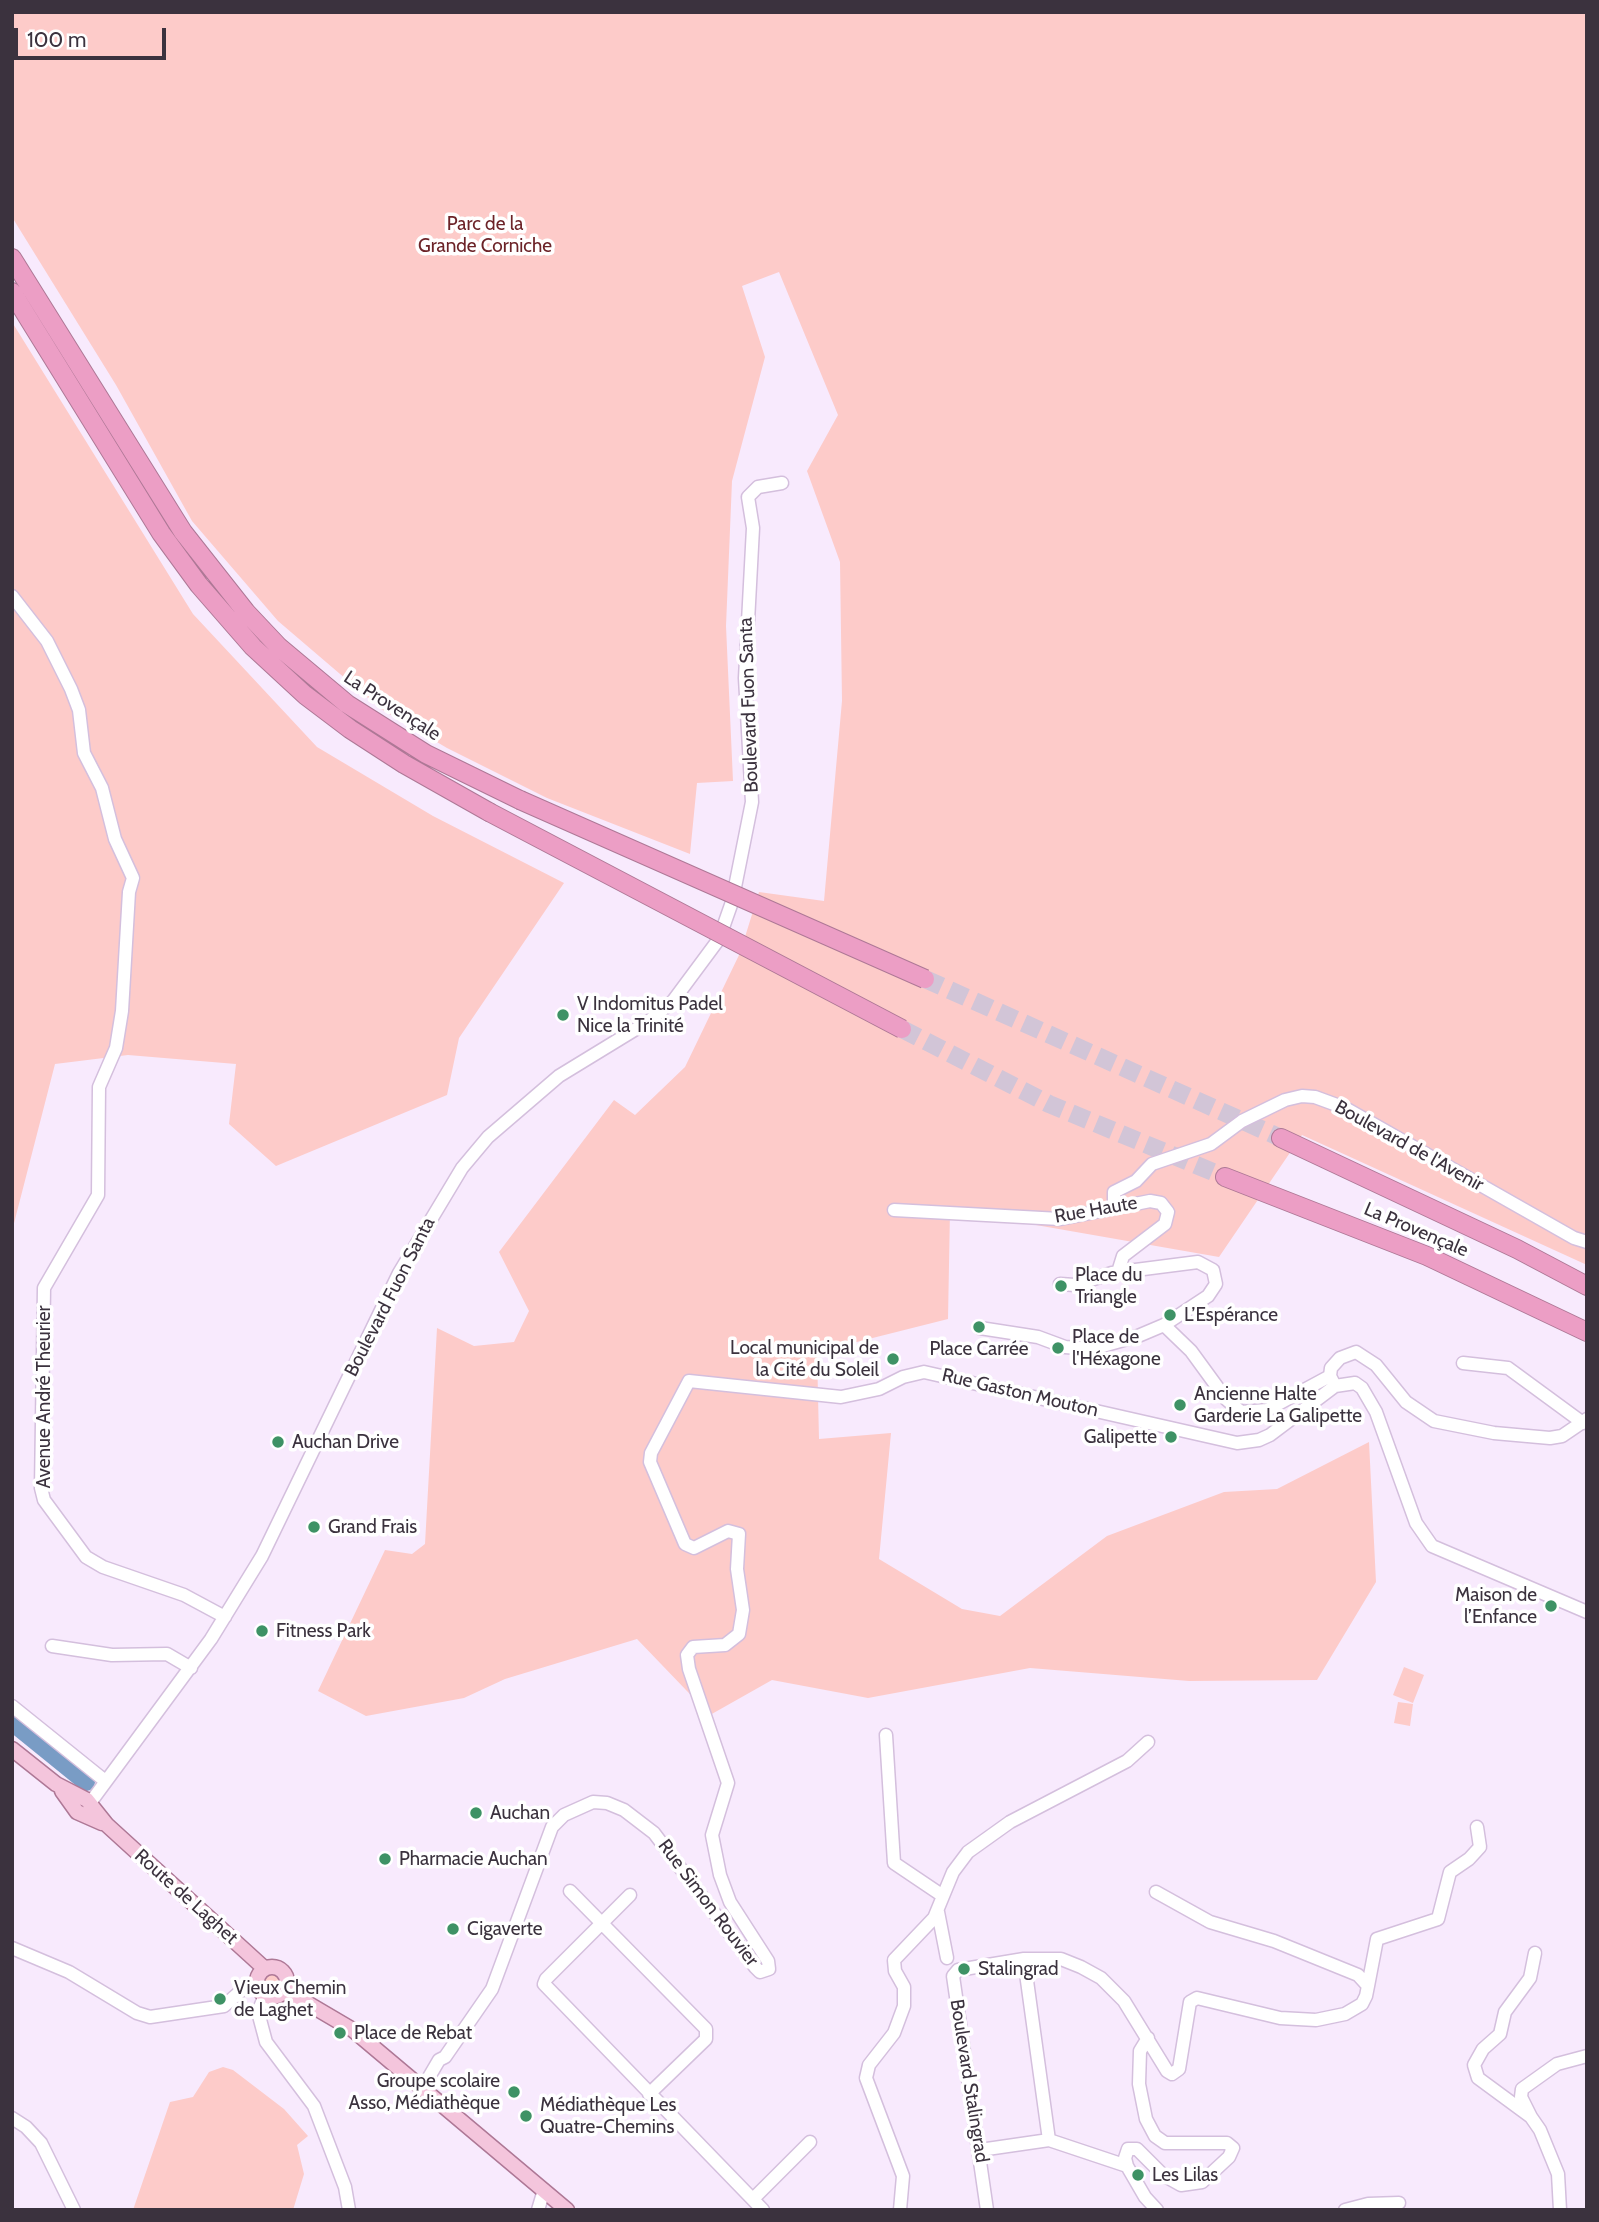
<!DOCTYPE html>
<html>
<head>
<meta charset="utf-8">
<style>
	body { margin:0 }
	#map { position:relative; width:1599px; height:2222px; overflow:hidden; background:#f8eafd; font-family:Cabin,sans-serif }
	canvas { display:block }
	.frame { position:absolute; inset:0; border:14px solid #3b323e; pointer-events:none }
	.scale { position:absolute; left:14px; top:28px; width:152px; height:32px; box-sizing:border-box; border:4px solid #3b323e; border-top:0; padding-left:9px; font-size:21px; line-height:24px; white-space:nowrap; color:#3b323e; -webkit-text-stroke:5px #fff; paint-order:stroke }
</style>
</head>
<body>
<div id="map">
<canvas width="1599" height="2222"></canvas>
<div class="frame"></div>
<div class="scale">100 m</div>
</div>
<script>
const g = document.querySelector('canvas').getContext('2d');
g.lineJoin = 'round';
function fill(path, color) { g.fillStyle = color; g.fill(path, 'evenodd'); }
const shape = rows => new Path2D(rows.map(r => 'M' + r).join(''));
function stroke(path, color, width, dash) { g.strokeStyle = color; g.lineWidth = width; g.lineCap = dash ? 'butt' : 'round'; g.setLineDash(dash || []); g.stroke(path); }
function write(font, color, halo, rows, align = 'center') {
  g.font = font + ' Cabin,sans-serif'; g.lineWidth = 7; g.setLineDash([]); g.textBaseline = 'middle'; g.strokeStyle = halo; g.fillStyle = color; for (const [text, x, y, turn = 0] of rows) {
    g.save(); g.translate(x, y); g.rotate((+turn || 0) * Math.PI / 180); g.textAlign = isNaN(turn) ? turn : align; if (halo) g.strokeText(text, 0, 0); g.fillText(text, 0, 0); g.restore();
  }
}
fill(shape([
	[12,12,1587,12,1587,1265,1302,1135,1219,1257,950,1210,948,1319,817,1352,819,1439,891,1433,879,1559,962,1609,1000,1616,1107,1536,1224,1492,1277,1489,1369,1442,1376,1582,1317,1680,1189,1681,1030,1668,868,1698,772,1680,710,1715,637,1639,505,1679,464,1698,366,1716,318,1691,385,1550,412,1554,425,1544,437,1328,474,1346,514,1342,529,1311,499,1252,614,1100,635,1115,685,1067,740,953,759,892,824,901,842,701,840,562,807,471,838,415,779,272,742,286,765,357,732,481,726,626,733,781,697,783,690,854,547,798,447,748,381,709,278,621,192,521,116,385,12,217],
	[12,322,193,614,317,747,433,816,564,883,459,1038,447,1095,276,1166,229,1124,236,1064,128,1055,55,1064,12,1231],
	[1404,1667,1424,1675,1413,1703,1393,1695],
	[1398,1702,1413,1704,1410,1726,1394,1723],
	'262 1981a10 10 0 1 1 20 0a10 10 0 1 1-20 0Z',
	[223,2067,233,2070,284,2109,308,2136,297,2145,304,2174,293,2210,133,2210,170,2102,193,2097,209,2072]
]), '#fdcbc9');
stroke(shape([
	[12,1722,86,1782]
]), '#799cc5', 18);
stroke(shape([
	[925,979,1281,1138],
	[902,1029,1049,1104,1225,1177]
]), '#d2c5d7', 18, [18, 9]);
const minor = shape([
	[12,596,47,641,71,689,79,710,84,753,102,788,115,839,133,878,129,892,122,1011,116,1048,99,1087,98,1195,44,1288,41,1488,44,1500,86,1557,103,1567,184,1595,225,1617],
	[1114,1207,1114,1192,1136,1181,1152,1164,1211,1144,1242,1121,1285,1100,1302,1096,1315,1097,1345,1108,1574,1238,1587,1242],
	[894,1210,1060,1219,1150,1201,1161,1203,1168,1212,1165,1224,1123,1256,1118,1272],
	[1164,1325,1191,1351,1226,1399,1241,1412,1267,1410,1330,1376],
	[980,1328,1038,1337,1065,1347,1092,1349,1138,1336,1164,1325,1208,1296,1216,1284,1213,1270,1198,1262,1112,1273,1075,1285,1060,1284],
	[1463,1363,1508,1368,1583,1423],
	[1335,1386,1330,1376,1331,1368,1340,1358,1356,1352,1376,1365,1406,1402,1434,1421,1494,1433,1550,1438,1562,1436,1587,1419],
	[52,1646,112,1655,167,1654,191,1668],
	[12,1706,104,1780],
	[886,1735,894,1863,943,1896],
	[90,1803,211,1639,262,1556,399,1273,462,1168,488,1137,559,1076,649,1021,673,1001,719,939,732,902,752,802,745,678,753,528,748,497,758,487,782,483],
	[570,1891,706,2029,706,2039,649,2094],
	[630,1895,546,1979,544,1984,763,2210],
	[938,1912,947,1958],
	[12,1948,69,1972,137,2013,150,2017,224,2006,243,1989,257,1986],
	[1535,1953,1530,1978,1505,2012,1500,2034,1483,2049,1474,2065,1478,2078,1531,2117,1540,2130,1558,2174,1560,2210],
	[1024,1959,1049,2140],
	[1368,1986,1377,1939,1438,1919,1450,1872,1469,1859,1480,1847,1477,1827],
	[265,1995,258,2012,266,2042,314,2106,345,2187,349,2210],
	[1148,2038,1140,2051,1139,2084,1146,2119,1155,2136,1165,2143,1227,2143,1233,2148,1229,2157,1202,2182,1181,2185,1163,2175,1137,2149,1128,2149,1125,2158,1127,2166,1145,2197,1157,2210],
	[422,2089,439,2060,445,2057,492,1989,552,1827,564,1815,593,1802,607,1803,624,1810,654,1833,755,1967,760,1972,769,1969,768,1961,730,1902,720,1875,712,1835,728,1783,689,1669,687,1655,693,1647,725,1645,739,1634,743,1610,737,1569,739,1534,728,1531,694,1548,685,1544,650,1462,651,1453,689,1381,841,1397,879,1389,903,1377,924,1372,1237,1443,1259,1440,1270,1435,1335,1386,1355,1383,1362,1388,1376,1412,1416,1523,1432,1546,1587,1612],
	[1531,2117,1521,2097,1522,2089,1557,2064,1587,2056],
	[12,2118,26,2127,41,2143,74,2210],
	[980,2150,1049,2140,1127,2166],
	[753,2199,810,2142],
	[538,2210,544,2190],
	[900,2210,903,2176,866,2078,869,2065,894,2033,904,2006,904,1987,895,1971,894,1960,934,1918,953,1872,968,1852,1010,1822,1127,1761,1148,1742],
	[987,2210,953,1976,958,1970,1024,1959,1061,1959,1081,1967,1101,1978,1124,2001,1167,2071,1172,2074,1179,2069,1190,2002,1197,1998,1280,2018,1316,2020,1345,2014,1362,2004,1366,1996,1368,1986,1358,1975,1274,1941,1210,1922,1156,1892],
	[1345,2210,1368,2204,1399,2203]
]);
const major = shape([
	[12,1749,56,1784,87,1800,107,1825,264,1968],
	[62,1791,77,1812,102,1823],
	'257 1982a15 15 0 1 1 30 0a15 15 0 1 1-30 0Z',
	[285,1990,353,2030,567,2210]
]);
const highway = shape([
	[12,258,183,532,246,612,279,647,347,704,426,754,520,800],
	[12,292,161,533,199,585,253,647,305,695,350,729,404,764,489,812],
	[1281,1138,1517,1249,1587,1286],
	[1225,1177,1427,1256,1587,1332]
]);
stroke(minor, '#d4bfdd', 15);
stroke(major, '#ae7896', 17);
stroke(highway, '#ae7896', 20);
stroke(minor, '#fff', 12);
stroke(major, '#f4c5dc', 14);
stroke(highway, '#ec9ec5', 18);
const highwayBridge = shape([
	[520,800,925,979],
	[489,812,902,1029]
]);
stroke(highwayBridge, '#ae7896', 20, []);
stroke(highwayBridge, '#ec9ec5', 18);
for (const [x, y, r, color] of [
	[563,1015,7,"#3e9265"],
	[1061,1286,7,"#3e9265"],
	[1170,1315,7,"#3e9265"],
	[979,1327,7,"#3e9265"],
	[1058,1348,7,"#3e9265"],
	[893,1359,7,"#3e9265"],
	[1180,1405,7,"#3e9265"],
	[1171,1437,7,"#3e9265"],
	[278,1442,7,"#3e9265"],
	[314,1527,7,"#3e9265"],
	[1551,1606,7,"#3e9265"],
	[262,1631,7,"#3e9265"],
	[476,1813,7,"#3e9265"],
	[385,1859,7,"#3e9265"],
	[453,1929,7,"#3e9265"],
	[964,1969,7,"#3e9265"],
	[220,1999,7,"#3e9265"],
	[340,2033,7,"#3e9265"],
	[514,2092,7,"#3e9265"],
	[526,2116,7,"#3e9265"],
	[1138,2175,7,"#3e9265"]
]) { const dot = new Path2D(); dot.arc(x, y, r, 0, 2 * Math.PI); g.fillStyle = color; g.fill(dot); stroke(dot, '#fff', 2.5); }
write('19px', '#6c2328', '#fff', [
	["Parc de la",485,224],
	["Grande Corniche",485,246]
]);
write('19px', '#3b323e', '#fff', [
	["Boulevard Fuon Santa",749,705,-92],
	["La Provençale",392,706,33],
	["Boulevard de l'Avenir",1409,1146,29],
	["Rue Haute",1096,1210,-10],
	["La Provençale",1416,1230,23],
	["Boulevard Fuon Santa",390,1297,-63],
	["Rue Gaston Mouton",1020,1393,13],
	["Avenue André Theurier",44,1397,-90],
	["Route de Laghet",186,1897,42],
	["Rue Simon Rouvier",708,1903,53],
	["Boulevard Stalingrad",969,2081,81]
]);
write('19px', '#3b323e', '#fff', [
	["V Indomitus Padel",577,1004],
	["Nice la Trinité",577,1026],
	["Place du",1075,1275],
	["Triangle",1075,1297],
	["L’Espérance",1184,1315],
	["Place de",1072,1337],
	["l'Héxagone",1072,1359],
	["Local municipal de",879,1348,"right"],
	["la Cité du Soleil",879,1370,"right"],
	["Place Carrée",979,1349,"center"],
	["Ancienne Halte",1194,1394],
	["Garderie La Galipette",1194,1416],
	["Galipette",1157,1437,"right"],
	["Auchan Drive",292,1442],
	["Grand Frais",328,1527],
	["Maison de",1537,1595,"right"],
	["l’Enfance",1537,1617,"right"],
	["Fitness Park",276,1631],
	["Auchan",490,1813],
	["Pharmacie Auchan",399,1859],
	["Cigaverte",467,1929],
	["Stalingrad",978,1969],
	["Vieux Chemin",234,1988],
	["de Laghet",234,2010],
	["Place de Rebat",354,2033],
	["Groupe scolaire",500,2081,"right"],
	["Asso, Médiathèque",500,2103,"right"],
	["Médiathèque Les",540,2105],
	["Quatre-Chemins",540,2127],
	["Les Lilas",1152,2175]
], 'left');
</script>
</body>
</html>
